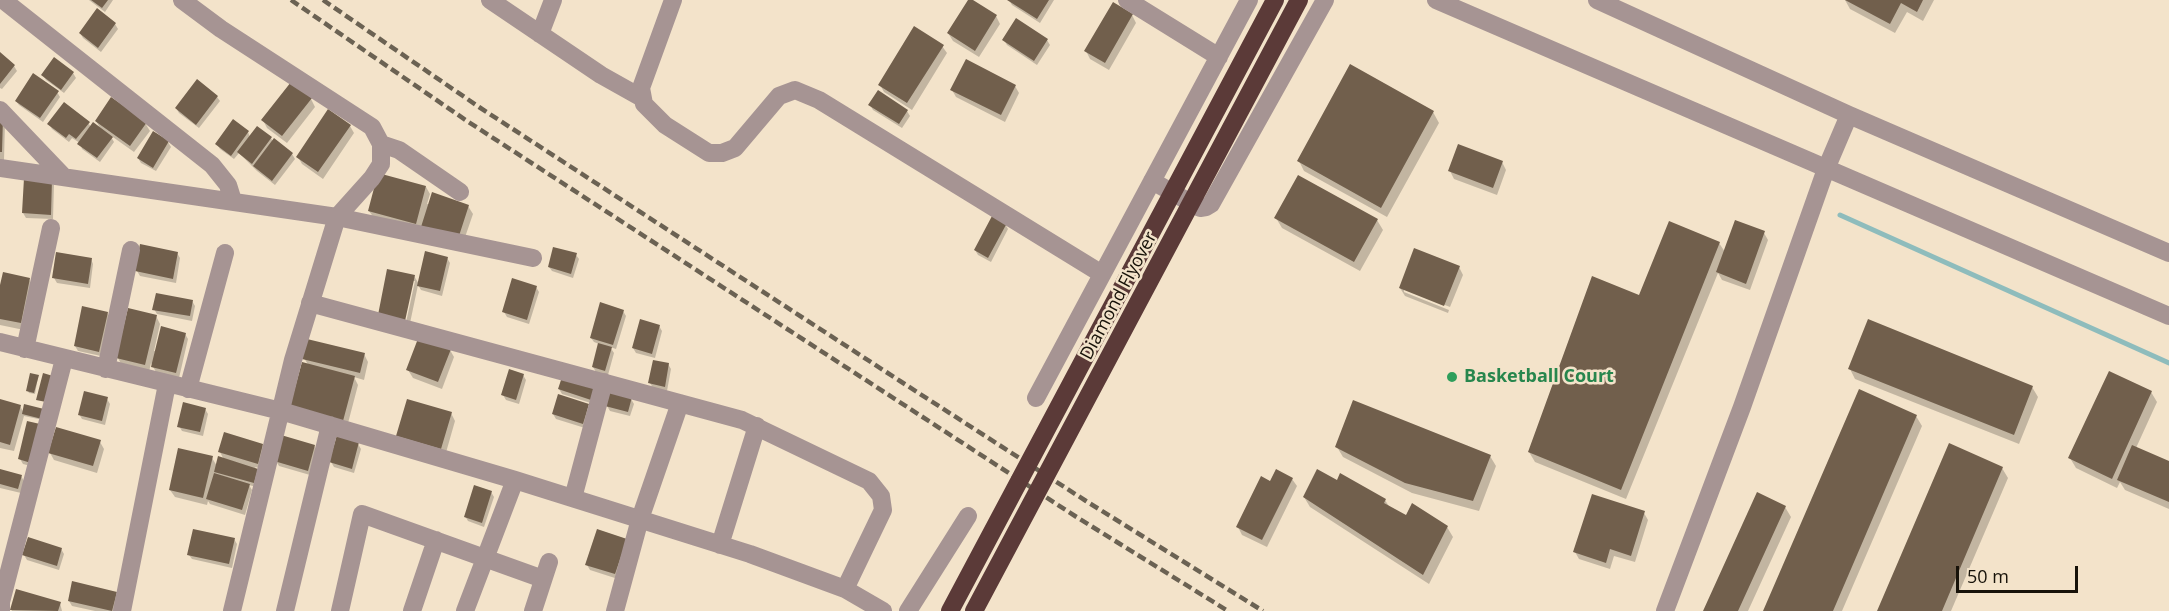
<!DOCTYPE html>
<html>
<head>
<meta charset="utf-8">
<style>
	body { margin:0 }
	#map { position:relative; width:2169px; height:611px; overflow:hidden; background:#f3e3ca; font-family:"Open Sans",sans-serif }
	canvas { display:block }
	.scale { position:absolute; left:1956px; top:566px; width:122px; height:27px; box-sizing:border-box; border:3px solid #171209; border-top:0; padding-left:8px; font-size:18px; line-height:21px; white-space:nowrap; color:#171209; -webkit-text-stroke:4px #f3e3ca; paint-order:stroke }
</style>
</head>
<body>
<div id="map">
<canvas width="2169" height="611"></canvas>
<div class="scale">50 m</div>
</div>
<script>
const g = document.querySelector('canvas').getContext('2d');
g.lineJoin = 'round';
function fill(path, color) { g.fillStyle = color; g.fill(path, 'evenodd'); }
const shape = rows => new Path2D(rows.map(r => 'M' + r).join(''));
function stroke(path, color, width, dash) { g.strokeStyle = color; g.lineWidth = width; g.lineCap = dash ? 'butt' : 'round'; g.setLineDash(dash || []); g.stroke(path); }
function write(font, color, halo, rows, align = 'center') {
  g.font = font + ' "Open Sans",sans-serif'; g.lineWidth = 5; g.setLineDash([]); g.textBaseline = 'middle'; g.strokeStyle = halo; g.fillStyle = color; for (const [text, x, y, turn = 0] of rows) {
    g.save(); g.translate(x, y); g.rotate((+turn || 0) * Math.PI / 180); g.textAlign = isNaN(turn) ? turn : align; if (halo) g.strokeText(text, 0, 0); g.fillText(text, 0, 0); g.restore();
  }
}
fill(shape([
	[89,0,113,0,105,12],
	[969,0,996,16,1000,24,979,57,953,41,948,33],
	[1009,0,1054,0,1040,23,1012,5],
	[1845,0,1934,0,1923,21,1907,12,1895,33,1850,9],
	[97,10,115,24,118,29,101,52,83,38,80,33],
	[1132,15,1136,23,1109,70,1090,59,1086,51],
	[1004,40,1047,40,1050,45,1037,65,1007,45],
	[942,46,947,53,912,110,884,92,880,85],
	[0,54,14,66,17,71,2,89,0,88],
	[1350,66,1433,112,1439,123,1387,217,1304,171,1299,161],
	[73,73,76,78,64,93,46,80,43,75],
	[1015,86,1019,93,1005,122,956,97,952,90],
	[57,92,60,97,43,122,19,105,16,101],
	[217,97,220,101,199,128,179,113,176,108],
	[311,99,315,107,287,143,267,128,263,120],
	[870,105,907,111,910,116,902,128,873,110],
	[0,118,5,123,4,160,0,160],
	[96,121,145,123,150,131,134,152,110,135,114,142,100,162,82,149,80,143,72,138,69,142,52,129,49,124,88,123,91,127,102,131],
	[350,126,354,133,323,179,302,164,298,157],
	[248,132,250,137,271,138,273,142,292,154,295,159,275,185,257,171,239,153,234,159,220,149,217,144],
	[168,142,171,147,156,171,141,163,138,158],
	[1502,162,1506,170,1497,195,1454,179,1450,171],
	[51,181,54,185,53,219,26,218,23,213],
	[426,187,430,194,427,204,468,206,473,214,462,246,420,231,374,218,369,211],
	[1276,218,1377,220,1383,230,1360,271,1282,228],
	[1005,224,1008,229,991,262,978,255,975,250],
	[1764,233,1768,240,1750,290,1722,280,1718,273,1626,499,1535,462,1529,452,1640,297,1719,243,1725,252],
	[177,253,180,258,176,283,140,276,137,271],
	[576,255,579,259,573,278,552,271,549,267],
	[447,258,450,263,442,296,421,290,418,285,409,328,405,327,415,281,412,281,414,276,419,284],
	[91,259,93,264,90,288,57,283,54,278],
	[1459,267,1463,275,1450,307,1404,289,1404,292,1449,310,1448,313,1405,296,1400,288],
	[29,280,34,287,24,330,0,325,0,292],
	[536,287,539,292,529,324,507,317,504,312],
	[192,301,195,306,192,321,157,314,154,309],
	[623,311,626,316,616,349,610,347,614,353,608,375,596,372,593,367,599,344,594,342,591,338],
	[107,313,110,318,101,356,78,351,75,346],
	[156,316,160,324,154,351,157,351,185,334,188,339,179,378,156,372,151,363,149,372,122,366,118,358],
	[659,326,662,331,655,358,636,353,633,348],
	[450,350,454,357,442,389,413,378,408,370],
	[364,354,368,362,364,380,354,377,358,385,347,427,304,358],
	[668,364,671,369,667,391,653,388,650,383],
	[1850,369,2032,387,2038,397,2019,444,1855,379],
	[523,375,526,380,519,404,506,400,503,395],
	[38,377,35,394,29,393,28,391],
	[559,389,598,390,594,404,562,394],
	[2151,392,2157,402,2136,448,2169,463,2169,509,2125,490,2120,482,2117,488,2076,468,2070,458],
	[107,399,110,404,105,425,82,419,79,414],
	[631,399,634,404,630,416,610,411,607,406],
	[0,401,20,406,24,413,25,406,43,420,24,416,14,451,0,448],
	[588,406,585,428,556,419,553,414],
	[205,409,208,414,203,436,182,431,179,426],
	[451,413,455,421,445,456,402,443],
	[1916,416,1922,426,1842,611,1765,611],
	[28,423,34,467,23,464,20,459],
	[100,442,104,449,97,473,54,460,50,453],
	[358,444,361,449,354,473,334,467,331,462],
	[262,445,265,450,260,468,255,467,260,475,256,487,249,485,252,490,245,515,210,504,208,501,207,505,175,497,170,490,212,458,217,466,224,460,220,452],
	[314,446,317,451,310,475,279,466,276,461],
	[1337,447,1490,456,1496,466,1479,511,1412,493,1343,457],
	[2002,468,2008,478,1951,611,1879,611],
	[0,471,21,476,24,481,21,493,0,488],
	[1292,479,1297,486,1267,547,1242,535,1238,527,1271,483],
	[1337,482,1385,500,1390,508,1406,517,1447,527,1453,537,1429,584,1310,507,1304,497],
	[491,492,494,497,484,527,468,521,465,516],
	[1785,507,1791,517,1748,611,1704,611],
	[1644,513,1648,520,1635,562,1614,556,1610,569,1579,559,1575,552],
	[234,539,237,544,232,568,192,559,189,555],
	[629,545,618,579,590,570,587,565],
	[61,549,64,554,59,570,27,560,24,555],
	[116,593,116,611,95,611,72,606,69,601],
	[60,603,62,611,12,611,11,609]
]), '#0003');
stroke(shape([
	[1840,215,2169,363]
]), '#8ebcbc', 5);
fill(shape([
	[91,0,108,0,102,8],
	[968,0,973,0,997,15,975,51,947,33],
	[1007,0,1049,0,1037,19],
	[1845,0,1923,0,1917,12,1901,3,1890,24],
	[1113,2,1133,14,1105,63,1084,51],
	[97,8,116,23,98,48,79,33],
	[1016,18,1048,39,1034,61,1002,40],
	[914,26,944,45,907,103,878,85],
	[0,52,15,65,0,84],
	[54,57,74,72,61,90,41,75],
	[966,59,1016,85,1001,115,950,90],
	[1350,64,1434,111,1381,208,1297,161],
	[33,73,59,91,40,118,15,101],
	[197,79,218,96,196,125,175,108],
	[291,82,312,98,282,136,261,120],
	[878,90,908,110,899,124,868,105],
	[111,97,147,122,130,146,95,121],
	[64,102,90,122,76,139,69,134,66,138,47,124],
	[328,109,351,125,318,172,296,157],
	[0,117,3,117,2,152,0,152],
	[233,119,249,131,231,156,215,144],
	[93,122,113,137,97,158,77,144],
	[257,126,272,137,252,164,237,152],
	[153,131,169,141,153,168,137,158],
	[274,138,293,153,272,181,253,166],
	[1458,144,1503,161,1493,188,1448,171],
	[378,173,426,186,416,224,368,211],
	[1298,175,1378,219,1354,262,1274,218],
	[24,178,52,179,51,215,22,213],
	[432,192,469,205,458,239,421,227],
	[992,216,1007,223,988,258,974,250],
	[1735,220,1765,231,1746,284,1716,272],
	[1669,221,1720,242,1621,490,1528,452,1592,276,1639,295],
	[140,244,178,252,173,279,135,271],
	[553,247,577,253,571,274,548,267],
	[1414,248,1460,266,1444,306,1399,288],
	[425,251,448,257,440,291,417,286],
	[56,252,92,258,88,284,52,278],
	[387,269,415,275,405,321,378,315],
	[3,272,30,278,21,323,0,319,0,285],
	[512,278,537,286,527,320,502,312],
	[156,293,193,300,190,316,152,310],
	[600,302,624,310,613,345,590,338],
	[82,306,108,312,99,352,74,346],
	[128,308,157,315,145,365,116,358],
	[640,319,660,325,652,354,632,348],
	[1868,319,2033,386,2014,435,1848,369],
	[161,326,186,333,176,373,151,367],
	[419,336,451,349,438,382,406,370],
	[307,339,365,353,360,373,302,359],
	[598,343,612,347,605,371,592,367],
	[653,360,669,363,665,387,648,383],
	[302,362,355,376,343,421,290,406],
	[509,369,524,374,516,400,501,395],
	[2109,371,2152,391,2112,479,2068,458],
	[30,373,39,375,34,393,26,391],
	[43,373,53,376,46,402,36,400],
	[563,374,596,384,591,400,558,389],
	[1859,389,1917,415,1833,611,1763,611],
	[84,391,108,397,102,421,78,415],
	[609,392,632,397,628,412,605,406],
	[558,394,589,404,583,424,552,414],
	[0,399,21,405,10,445,0,442],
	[407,399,452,412,441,449,396,436],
	[1353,400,1491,455,1473,501,1405,483,1335,447],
	[183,402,206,408,200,432,177,427],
	[24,404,44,409,42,419,22,414],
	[27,421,40,424,31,463,18,459],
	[56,427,101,440,93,466,48,453],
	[224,432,263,444,258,464,218,452],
	[281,435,315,445,308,471,274,461],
	[337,435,359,442,352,469,329,462],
	[1949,443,2003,467,1942,611,1877,611],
	[2132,445,2169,461,2169,502,2117,480],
	[178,448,213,456,203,498,169,490],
	[218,456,258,469,254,483,214,472],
	[0,469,22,475,18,489,0,484],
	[1276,469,1293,478,1262,540,1236,527,1261,476,1270,481],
	[1317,469,1337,480,1340,473,1386,499,1384,503,1406,515,1412,503,1448,526,1423,575,1303,497],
	[214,473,250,484,242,510,206,499],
	[474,485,492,491,482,523,464,517],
	[1757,492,1786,506,1738,611,1703,611],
	[1592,494,1645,511,1631,556,1610,549,1606,563,1573,552],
	[193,529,235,538,229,564,187,555],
	[597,529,627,539,615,574,585,565],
	[28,537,62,548,57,566,22,555],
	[72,581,117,592,112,611,68,601],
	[16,589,61,602,58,611,10,610]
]), '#715f4c');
stroke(shape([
	[3,0,212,165,228,185,233,201],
	[182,0,221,29,372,127,381,144,381,164,372,178,337,217,293,360,232,611],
	[490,0,601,75,642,98],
	[673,0,641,88,644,104,665,125,709,153,722,153,735,148,779,96,795,90,819,100,1102,274],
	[1127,0,1219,57],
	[1436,0,2169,316],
	[1597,0,1849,115,2169,253],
	[540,34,553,0],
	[0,110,63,176],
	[381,144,399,150,460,192],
	[0,168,337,217,533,258],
	[1152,181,1200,208,1206,207,1211,204,1325,0],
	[310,303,742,420,869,481,881,496,883,510,845,589],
	[0,342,281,411,515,480,750,554,845,589,883,611],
	[25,349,51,228],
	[106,369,131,250],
	[188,389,225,253],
	[1036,398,1249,0],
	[573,498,604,382],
	[720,545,757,426],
	[1,611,1,602,64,359],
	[122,611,167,384],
	[285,611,330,425],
	[340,611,362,514,543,579],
	[412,611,436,540],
	[465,611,515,480],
	[533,611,549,562],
	[615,611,640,519,680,403],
	[908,611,968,516],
	[1665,611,1742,407,1826,169,1849,115]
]), '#a69493', 18);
stroke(shape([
	[291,0,467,121,1075,516,1228,611],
	[323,0,479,107,900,381,1086,501,1263,611]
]), '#6b6253', 4.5, [9, 4.5]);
stroke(shape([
	[950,611,1275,0],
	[974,611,1299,0]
]), '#5b3a38', 18);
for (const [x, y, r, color] of [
	[1452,377,6,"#2e9e5b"]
]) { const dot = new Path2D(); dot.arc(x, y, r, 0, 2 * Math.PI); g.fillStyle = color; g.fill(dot); stroke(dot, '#f3e3ca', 2); }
write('18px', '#171209', '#f3e3ca', [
	["Diamond Flyover",1119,296,-62]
]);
write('bold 18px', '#27864d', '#f3e3ca', [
	["Basketball Court",1464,377]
], 'left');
</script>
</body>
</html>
